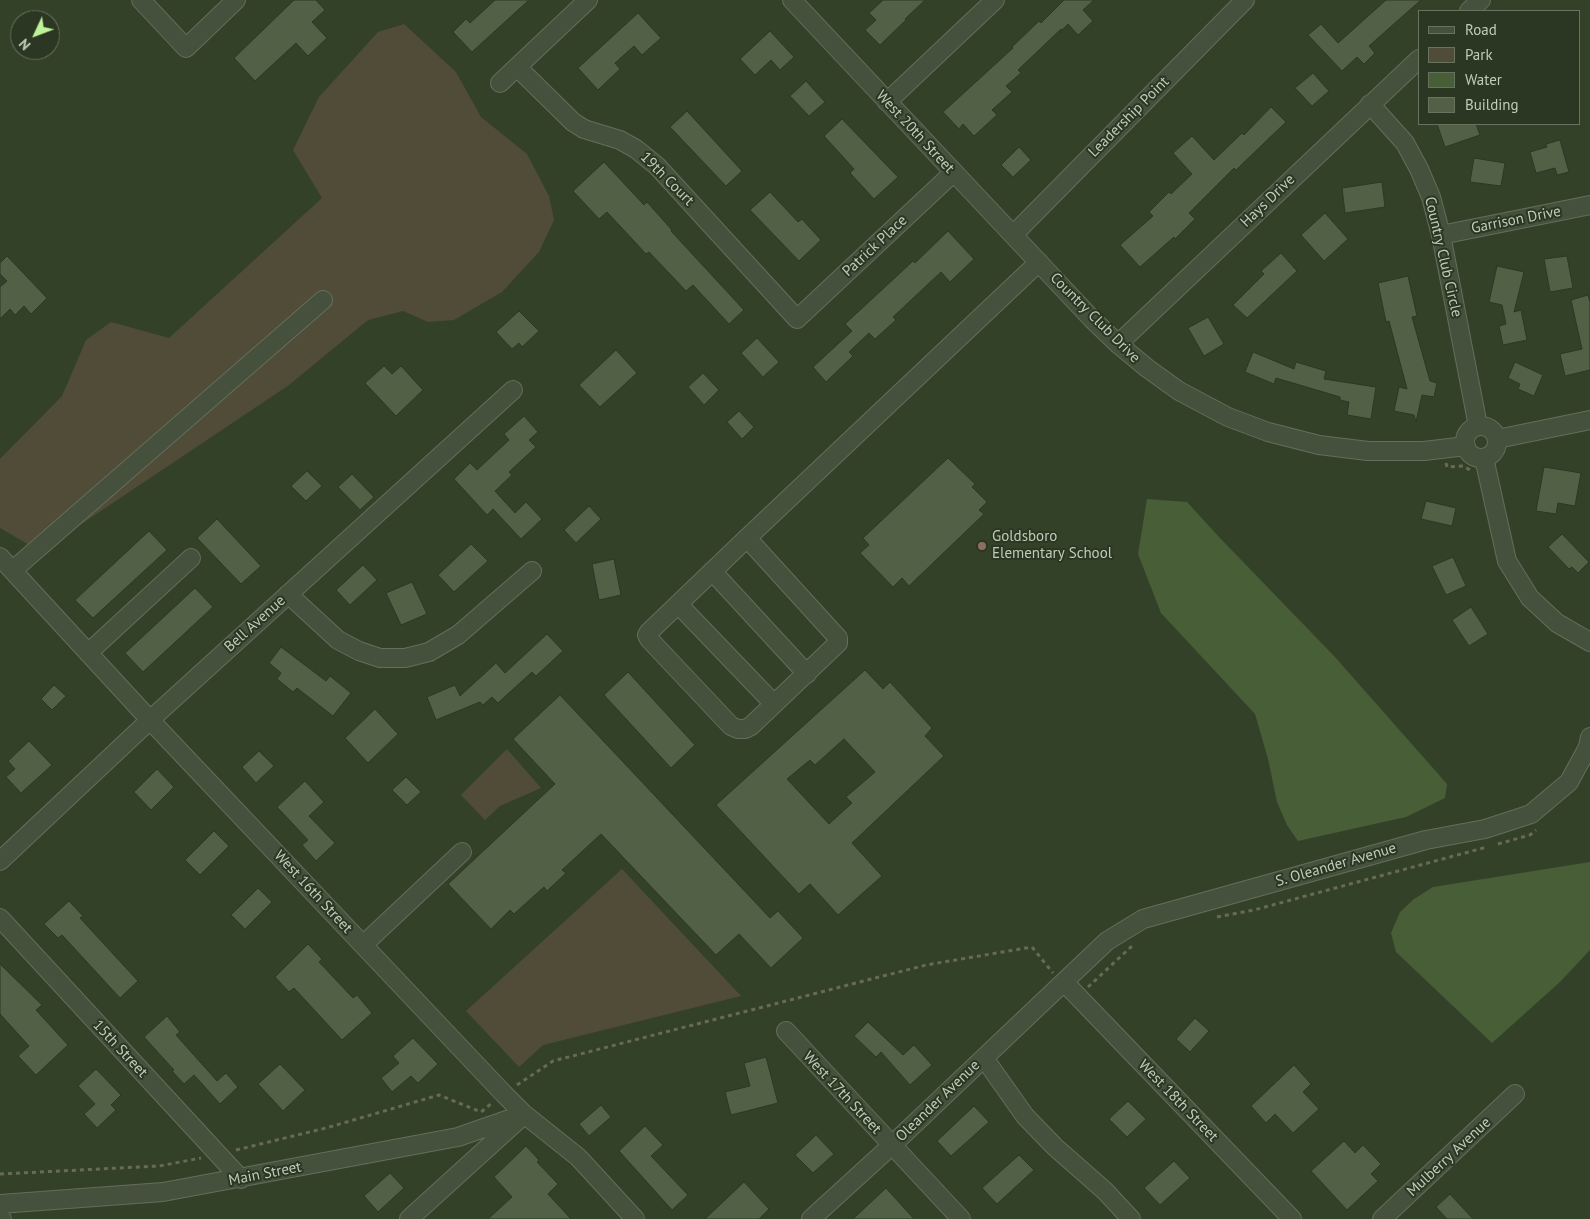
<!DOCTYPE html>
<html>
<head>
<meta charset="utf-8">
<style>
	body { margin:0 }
	#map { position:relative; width:1590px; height:1219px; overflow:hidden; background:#344129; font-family:"PT Sans",sans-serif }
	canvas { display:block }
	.legend { position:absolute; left:1418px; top:10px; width:162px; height:115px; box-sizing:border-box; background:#2b3722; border:1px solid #67725f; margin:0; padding:6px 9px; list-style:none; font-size:15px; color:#c1cbba }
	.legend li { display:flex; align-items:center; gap:10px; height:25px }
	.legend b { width:25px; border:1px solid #67725f }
	.north { position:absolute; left:10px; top:10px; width:50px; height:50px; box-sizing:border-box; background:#2b3722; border:1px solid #67725f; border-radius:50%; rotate:227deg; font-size:14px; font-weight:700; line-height:20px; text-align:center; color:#c1cbba }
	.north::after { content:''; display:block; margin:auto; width:18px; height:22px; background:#bdf19a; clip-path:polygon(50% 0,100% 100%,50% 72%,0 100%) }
</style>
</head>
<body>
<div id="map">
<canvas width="1590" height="1219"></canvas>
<ul class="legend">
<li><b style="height:6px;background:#46513d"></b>Road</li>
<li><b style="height:14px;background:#504c38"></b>Park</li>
<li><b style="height:14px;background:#485e37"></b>Water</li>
<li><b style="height:14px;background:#526046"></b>Building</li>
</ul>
<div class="north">N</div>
</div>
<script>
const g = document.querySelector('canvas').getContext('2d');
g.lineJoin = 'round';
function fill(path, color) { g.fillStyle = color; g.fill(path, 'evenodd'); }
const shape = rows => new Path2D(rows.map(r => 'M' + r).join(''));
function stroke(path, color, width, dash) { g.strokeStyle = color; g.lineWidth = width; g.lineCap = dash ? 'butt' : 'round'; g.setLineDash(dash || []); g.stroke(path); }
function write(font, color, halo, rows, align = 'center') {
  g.font = font + ' "PT Sans",sans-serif'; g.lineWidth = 4; g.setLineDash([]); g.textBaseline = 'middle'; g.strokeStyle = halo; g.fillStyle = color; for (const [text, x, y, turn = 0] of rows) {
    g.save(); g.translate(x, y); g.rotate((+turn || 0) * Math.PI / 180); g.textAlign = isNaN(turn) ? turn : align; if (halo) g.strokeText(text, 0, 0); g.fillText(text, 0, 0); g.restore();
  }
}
fill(shape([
	[404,24,456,72,481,117,527,154,549,196,554,220,539,252,502,292,454,320,428,322,403,311,368,320,289,385,59,539,31,546,0,528,0,459,62,396,86,340,111,322,169,338,322,198,293,150,319,97,378,32],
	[507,749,541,788,500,806,485,820,461,795],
	[622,869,741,996,543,1045,519,1067,466,1011]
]), '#504c38');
fill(shape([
	[1147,499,1187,502,1220,538,1335,657,1447,784,1445,798,1406,817,1298,841,1287,825,1277,802,1268,759,1255,714,1161,613,1138,554],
	[1590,862,1590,950,1560,982,1492,1043,1396,952,1391,933,1400,912,1414,899,1433,887]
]), '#485e37');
const building = shape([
	[294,0,316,0,325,10,312,22,327,38,308,56,296,43,255,81,234,58,294,0],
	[495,0,529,0,472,52,453,32,466,19,470,23,495,0],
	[883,0,925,0,905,19,906,20,880,45,865,30,876,20,869,13,883,0],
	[1064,0,1094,0,1083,10,1093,21,1078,35,1068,24,1062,30,1061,29,1018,70,1021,73,1006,86,1012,92,992,110,997,115,974,136,963,124,959,129,943,112,1013,48,1012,47,1039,21,1041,23,1064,0],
	[1386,0,1421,0,1369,46,1375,53,1364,64,1357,57,1342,71,1308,35,1321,24,1338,43,1386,0],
	[638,13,661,38,642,55,634,46,615,63,620,69,598,90,578,68,638,13],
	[770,31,794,57,780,70,771,60,755,75,740,59,770,31],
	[1313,73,1329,91,1312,106,1295,88,1313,73],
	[806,81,825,102,809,116,790,96,806,81],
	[1271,107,1286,122,1236,170,1234,168,1189,213,1195,219,1175,239,1174,237,1140,267,1120,245,1153,216,1149,212,1169,192,1171,194,1192,174,1173,153,1192,136,1214,160,1242,133,1244,135,1271,107],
	[687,111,742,171,726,186,670,127,687,111],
	[842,119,898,177,874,199,850,173,854,169,824,136,842,119],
	[1437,124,1476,124,1480,135,1445,147,1437,124],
	[1560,140,1569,172,1557,175,1555,168,1536,173,1530,152,1547,147,1546,144,1560,140],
	[1019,147,1031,160,1013,177,1001,165,1019,147],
	[1474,158,1505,163,1501,186,1470,182,1474,158],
	[604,162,644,205,647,202,672,230,671,231,744,310,729,324,693,285,686,291,649,252,646,254,607,212,599,219,573,191,604,162],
	[1382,182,1385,207,1345,213,1342,188,1382,182],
	[770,192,798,222,802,219,821,240,799,261,750,210,770,192],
	[1325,213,1348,239,1324,261,1301,235,1325,213],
	[948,231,974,259,950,282,941,272,893,317,896,320,875,339,869,333,849,352,853,356,826,382,813,367,852,331,845,324,913,261,915,263,948,231],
	[1281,253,1297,271,1247,318,1233,305,1264,274,1261,271,1281,253],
	[7,256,47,298,31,314,24,306,15,315,10,309,0,319,0,287,7,281,0,274,0,263,7,256],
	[1567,256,1573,288,1550,292,1544,259,1567,256],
	[1497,266,1524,272,1514,312,1521,310,1527,340,1503,345,1499,326,1506,324,1502,305,1489,302,1497,266],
	[1408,276,1417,316,1412,317,1430,381,1437,383,1434,397,1422,395,1416,422,1414,415,1394,411,1399,387,1407,389,1389,321,1386,322,1378,283,1408,276],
	[1588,295,1590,302,1590,370,1565,376,1560,354,1582,349,1571,300,1588,295],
	[519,311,539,331,522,347,519,343,512,349,496,332,519,311],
	[1208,317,1224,344,1204,356,1188,328,1208,317],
	[757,338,779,362,763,377,741,353,757,338],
	[616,350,637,373,600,407,579,385,616,350],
	[1253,352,1294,369,1296,362,1326,371,1324,379,1376,387,1371,419,1347,415,1349,402,1340,400,1340,397,1276,378,1274,384,1245,372,1253,352],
	[1515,362,1543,375,1534,396,1518,389,1520,384,1508,378,1515,362],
	[384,366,392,374,401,366,423,390,396,416,365,383,384,366],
	[703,373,719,390,704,405,688,387,703,373],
	[739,411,754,427,742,439,727,422,739,411],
	[524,416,538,432,529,440,536,447,509,472,512,475,495,491,515,513,526,502,542,519,521,539,493,509,487,515,454,479,470,463,477,470,509,440,504,434,524,416],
	[948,458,975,484,972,487,987,502,979,510,984,514,909,586,902,578,893,587,860,553,869,545,863,538,948,458],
	[1544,467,1581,473,1575,506,1558,503,1556,514,1536,511,1544,467],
	[307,471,322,486,306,501,291,486,307,471],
	[352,474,374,497,360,510,338,487,352,474],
	[1426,501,1456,508,1452,526,1421,519,1426,501],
	[589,506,601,519,576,543,564,530,589,506],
	[217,519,261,566,241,584,197,538,217,519],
	[149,531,167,550,93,618,75,600,149,531],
	[1562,534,1589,562,1578,573,1572,567,1569,569,1548,547,1562,534],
	[471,544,488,561,454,592,438,575,471,544],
	[1453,557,1466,586,1446,595,1432,566,1453,557],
	[614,559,621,595,599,600,592,564,614,559],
	[363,565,377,580,350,605,336,590,363,565],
	[412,582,427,614,401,625,386,593,412,582],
	[195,588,213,607,143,672,125,653,195,588],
	[1471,607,1488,634,1469,646,1452,620,1471,607],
	[547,634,563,651,536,676,532,672,498,703,492,697,483,705,480,702,436,720,427,697,455,685,460,696,496,663,505,673,547,634],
	[281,647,326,681,330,676,351,693,333,716,297,688,293,692,277,679,281,673,269,663,281,647],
	[865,670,883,689,890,682,932,728,925,736,944,756,852,843,882,876,838,915,810,884,799,894,716,805,865,670],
	[844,739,875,772,846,797,852,803,829,824,787,779,810,760,815,765,844,739],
	[628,672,695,745,671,768,604,695,628,672],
	[54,685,66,696,52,710,41,699,54,685],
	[560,695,770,918,778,911,803,938,771,968,739,934,716,955,601,834,562,870,566,873,547,891,544,887,514,914,510,910,491,929,448,884,555,784,513,739,560,695],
	[375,709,398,734,368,763,345,738,375,709],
	[29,741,52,765,21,793,6,777,15,769,8,761,29,741],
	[259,751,274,766,256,783,242,767,259,751],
	[157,769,174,787,151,810,134,792,157,769],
	[406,777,421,792,407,805,392,790,406,777],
	[305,781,324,802,309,816,335,843,316,861,302,845,308,840,277,807,305,781],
	[214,831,229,846,200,875,185,860,214,831],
	[258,888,272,902,245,929,231,915,258,888],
	[69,901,83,916,80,918,138,981,120,998,62,935,58,938,44,924,69,901],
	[308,944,322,959,319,962,353,998,357,995,372,1013,342,1040,294,988,289,992,275,977,308,944],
	[0,964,42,1005,36,1010,68,1045,36,1075,18,1056,29,1046,0,1014,0,964],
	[167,1016,180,1032,176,1035,217,1081,226,1073,238,1087,220,1104,194,1075,184,1084,172,1071,174,1070,144,1037,167,1016],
	[1195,1018,1209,1031,1190,1052,1176,1039,1195,1018],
	[868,1022,903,1055,914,1045,932,1065,910,1085,881,1052,876,1057,854,1036,868,1022],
	[413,1038,438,1064,418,1083,411,1076,392,1092,381,1078,399,1063,393,1056,413,1038],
	[766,1057,778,1103,731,1115,725,1092,750,1086,744,1063,766,1057],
	[280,1064,305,1090,283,1111,258,1084,280,1064],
	[1294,1065,1311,1084,1303,1092,1319,1109,1293,1133,1275,1114,1266,1123,1251,1106,1294,1065],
	[96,1069,121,1095,111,1105,116,1110,97,1128,84,1114,95,1104,78,1086,96,1069],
	[1128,1101,1146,1119,1127,1137,1109,1119,1128,1101],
	[601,1105,611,1117,589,1136,579,1124,601,1105],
	[974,1106,989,1122,951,1156,937,1141,974,1106],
	[645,1126,663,1145,651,1156,688,1195,672,1210,619,1151,645,1126],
	[816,1135,834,1154,813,1173,795,1155,816,1135],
	[1344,1141,1355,1153,1363,1145,1381,1164,1371,1174,1378,1181,1347,1210,1311,1171,1344,1141],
	[526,1146,539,1160,537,1162,558,1184,548,1194,571,1219,488,1219,512,1197,494,1177,526,1146],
	[1019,1155,1034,1170,997,1204,982,1188,1019,1155],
	[1174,1161,1190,1178,1160,1205,1144,1188,1174,1161],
	[390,1173,404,1188,378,1212,364,1196,390,1173],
	[744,1182,769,1209,759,1219,705,1219,744,1182],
	[886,1188,914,1219,853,1219,886,1188],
	[1450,1194,1473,1219,1447,1219,1436,1207,1450,1194]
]);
fill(building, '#526046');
stroke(building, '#2d3824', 1);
const minor = shape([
	[141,0,186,48,236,0],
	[792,0,1091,318,1118,344,1147,368,1179,391,1228,417,1268,432,1319,445,1368,451,1424,451,1466,446],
	[1469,11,1481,0],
	[517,67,573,122,584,129,620,140,636,149,657,166,797,319,953,173],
	[500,83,588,0],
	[887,102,995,0],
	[1370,104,1405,143,1419,169,1431,197,1441,235,1478,426],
	[1013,235,1245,0],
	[1441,235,1590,205],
	[1118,344,1419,59],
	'1465 442a16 16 0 1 1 32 0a16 16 0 1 1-32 0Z',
	[1497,439,1590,420],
	[1484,458,1507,561,1530,598,1557,623,1590,642],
	[747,538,838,638,838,643,751,726,745,729,738,729,731,726,649,639,647,635,649,632,747,538,1039,262],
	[0,557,150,720,504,1094,524,1114,578,1157,635,1219],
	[13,570,323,300],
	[712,571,807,674],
	[288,594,338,640,359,651,380,658,405,658,429,652,458,635,532,571],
	[678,604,774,704],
	[88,653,191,558],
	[0,861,150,720,513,390],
	[0,918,241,1179],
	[363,945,462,852],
	[1064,982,1292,1219],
	[786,1031,961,1219],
	[984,1058,1025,1116,1055,1147,1105,1191,1131,1219],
	[0,1204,163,1192,458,1137,524,1114],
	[0,1217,2,1219],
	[409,1219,518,1120],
	[811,1219,891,1146,1107,941,1143,919,1426,840,1485,829,1531,814,1569,782,1588,747,1590,737],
	[1382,1219,1515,1094]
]);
stroke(minor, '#646e5b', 20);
stroke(shape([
	[1446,463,1447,467,1463,466,1470,470],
	[1498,844,1530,835,1536,830],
	[1217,917,1254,910,1487,847],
	[1088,987,1133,945],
	[517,1085,553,1061,926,965,1032,947,1053,973],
	[236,1150,326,1128,439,1095,481,1112,492,1103],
	[0,1174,159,1166,201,1158]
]), '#686a55', 3, [4, 4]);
stroke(minor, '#46513d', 18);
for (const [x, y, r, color] of [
	[982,546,5,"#8d6e63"]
]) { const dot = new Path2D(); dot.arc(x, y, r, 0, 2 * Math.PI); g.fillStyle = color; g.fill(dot); stroke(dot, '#2b3722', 2); }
write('15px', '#c1cbba', '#2b3722', [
	["Leadership Point",1129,117,-45],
	["West 20th Street",915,132,47],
	["19th Court",667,179,45],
	["Hays Drive",1268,201,-44],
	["Garrison Drive",1516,220,-11],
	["Patrick Place",875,246,-43],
	["Country Club Circle",1443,257,77],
	["Country Club Drive",1095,318,45],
	["Bell Avenue",255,624,-42],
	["S. Oleander Avenue",1336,865,-16],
	["West 16th Street",313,892,47],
	["15th Street",120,1049,47],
	["West 17th Street",842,1093,47],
	["Oleander Avenue",938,1101,-44],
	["West 18th Street",1178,1101,46],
	["Mulberry Avenue",1449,1157,-43],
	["Main Street",265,1174,-11]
]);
write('15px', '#c1cbba', '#2b3722', [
	["Goldsboro",992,537],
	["Elementary School",992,554]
], 'left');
</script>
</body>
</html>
